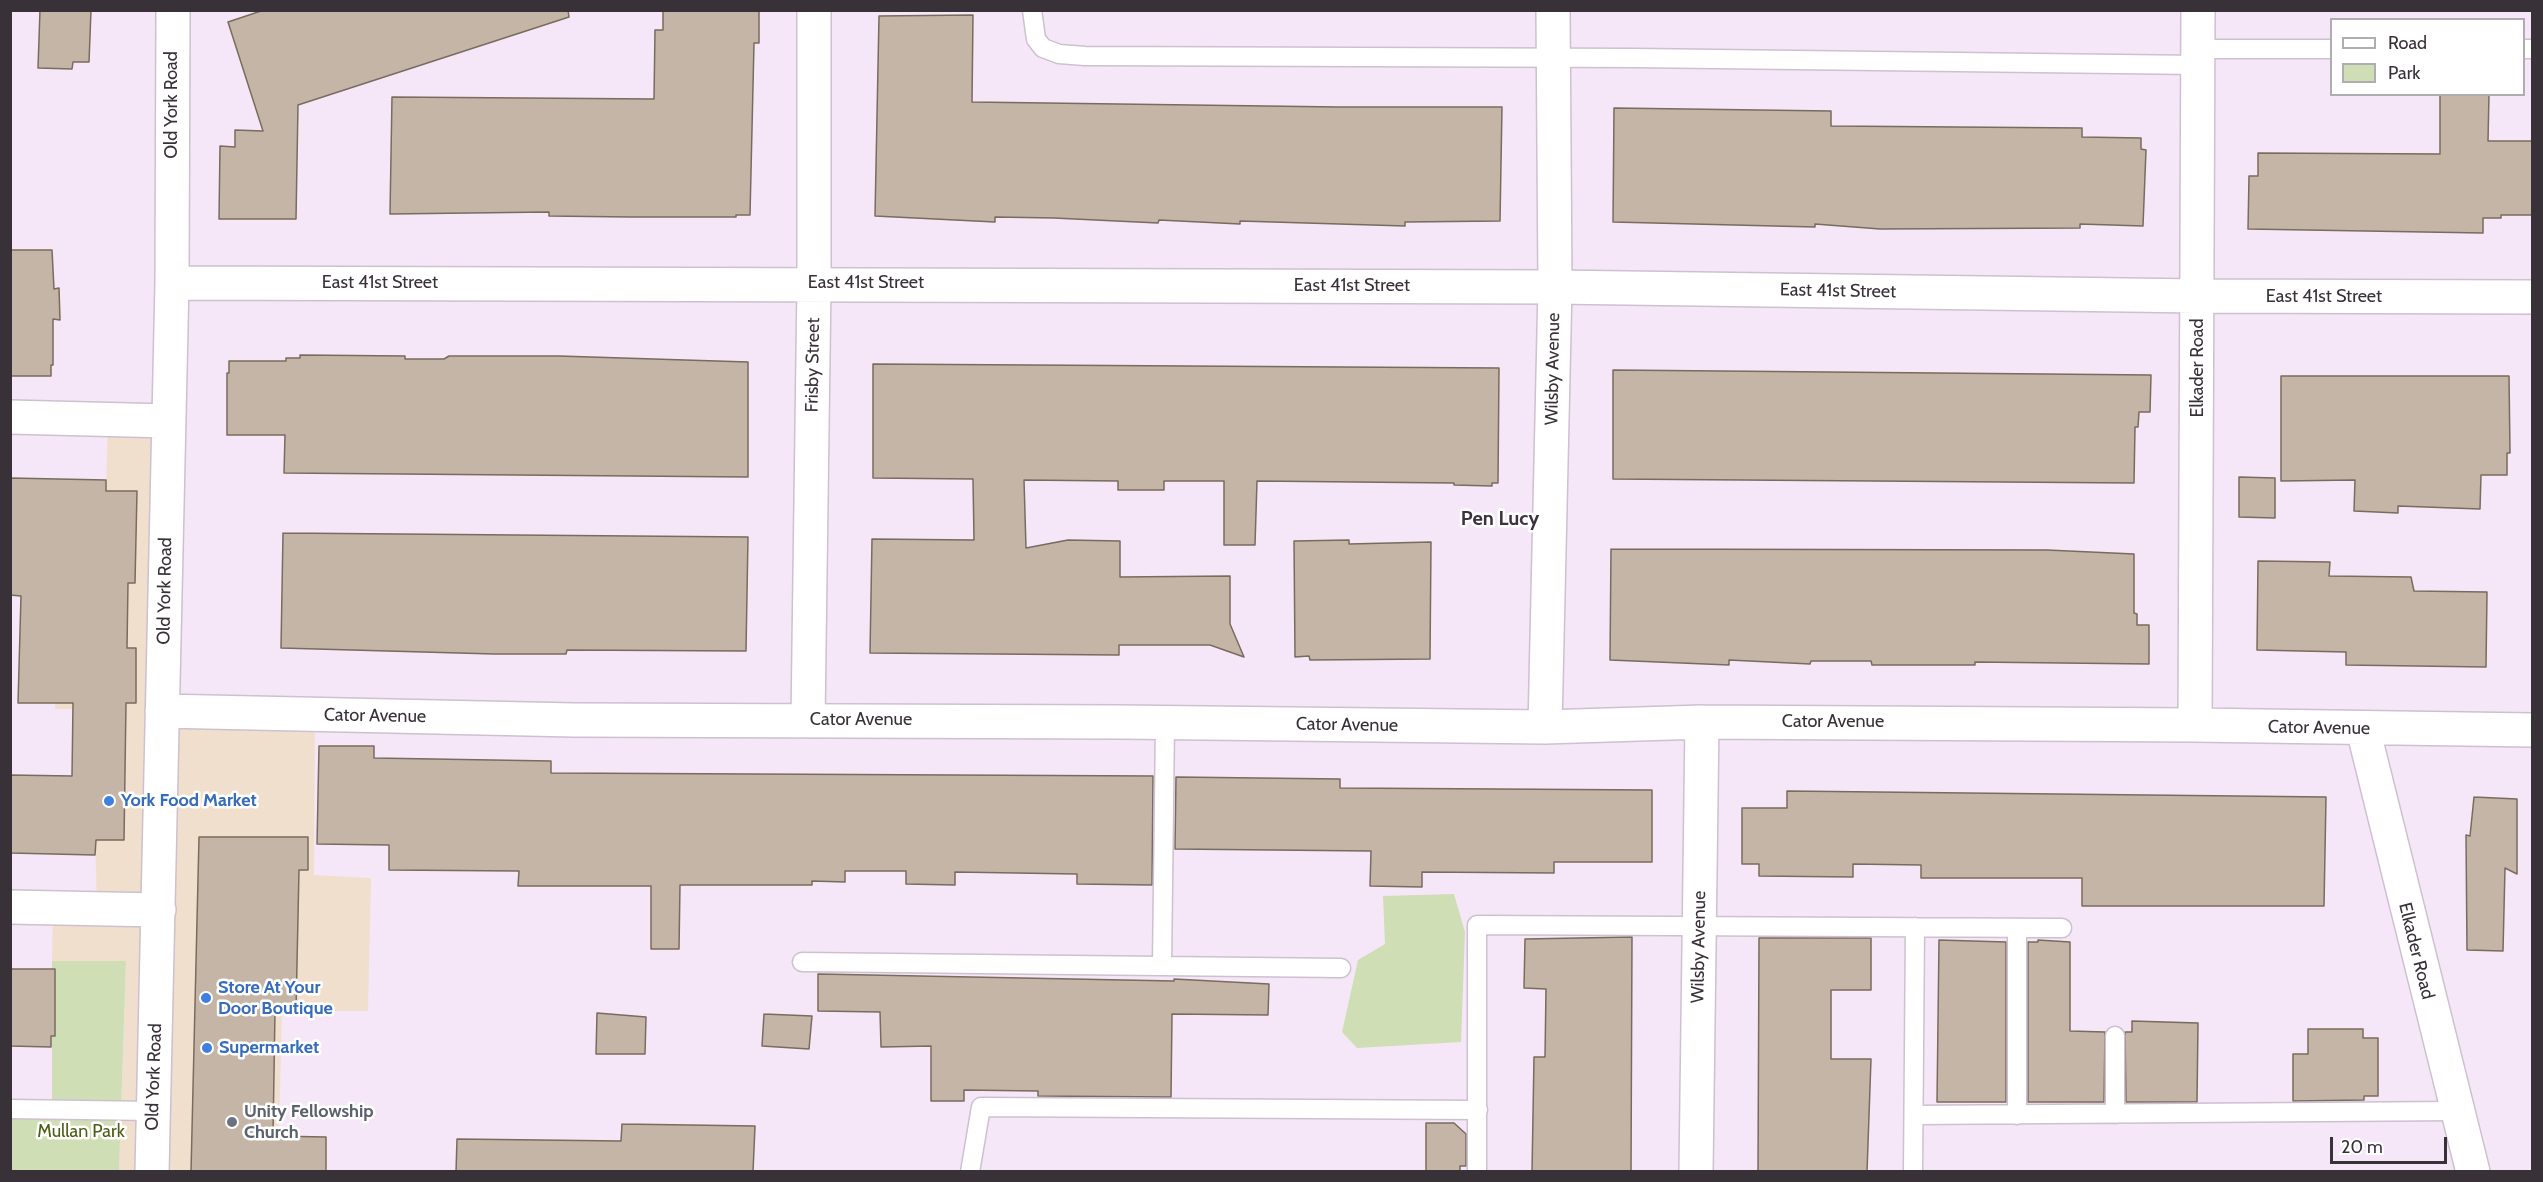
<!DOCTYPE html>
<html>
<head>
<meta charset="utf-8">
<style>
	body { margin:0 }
	#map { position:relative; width:2543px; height:1182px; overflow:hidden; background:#f5e7f7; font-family:Cabin,sans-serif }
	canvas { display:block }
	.frame { position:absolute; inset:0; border:12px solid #383238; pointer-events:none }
	.legend { position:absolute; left:2330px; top:18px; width:195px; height:78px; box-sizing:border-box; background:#fff; border:2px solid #afadaf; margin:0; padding:8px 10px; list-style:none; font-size:18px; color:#383238 }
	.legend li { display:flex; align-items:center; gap:12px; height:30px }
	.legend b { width:30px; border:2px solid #afadaf }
	.scale { position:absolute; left:2330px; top:1137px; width:117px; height:27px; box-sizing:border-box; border:3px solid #383238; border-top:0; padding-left:8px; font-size:18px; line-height:21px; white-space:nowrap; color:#383238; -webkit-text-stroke:4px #fff; paint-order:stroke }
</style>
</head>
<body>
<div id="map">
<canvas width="2543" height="1182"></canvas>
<div class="frame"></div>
<ul class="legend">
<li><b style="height:8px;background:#fff"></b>Road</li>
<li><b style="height:16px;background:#cfdeb5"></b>Park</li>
</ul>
<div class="scale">20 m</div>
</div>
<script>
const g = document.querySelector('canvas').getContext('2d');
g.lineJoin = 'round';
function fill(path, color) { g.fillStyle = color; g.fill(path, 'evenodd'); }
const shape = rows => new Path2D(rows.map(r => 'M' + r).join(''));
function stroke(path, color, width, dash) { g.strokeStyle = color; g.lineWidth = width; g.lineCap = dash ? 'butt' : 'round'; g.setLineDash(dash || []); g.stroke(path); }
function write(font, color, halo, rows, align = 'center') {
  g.font = font + ' Cabin,sans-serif'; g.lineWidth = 5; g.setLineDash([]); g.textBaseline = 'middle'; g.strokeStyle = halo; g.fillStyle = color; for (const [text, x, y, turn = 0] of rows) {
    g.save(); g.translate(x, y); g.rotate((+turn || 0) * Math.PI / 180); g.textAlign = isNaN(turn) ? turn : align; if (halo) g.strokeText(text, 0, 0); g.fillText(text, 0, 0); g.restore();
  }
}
fill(shape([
	[108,424,171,425,169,712,315,714,314,875,371,878,368,1011,282,1011,278,1171,119,1171,126,961,52,961,53,905,97,905,91,709,55,709,57,636,101,637]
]), '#f1dfce');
fill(shape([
	[1454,894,1465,932,1461,1042,1357,1048,1342,1032,1358,960,1385,944,1383,896],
	[52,961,126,961,119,1171,11,1171,10,1109,52,1107]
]), '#cfdeb5');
const building = shape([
	[40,10,91,10,89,62,73,62,72,69,38,68,40,10],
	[264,10,568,10,569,17,298,105,296,219,219,219,220,146,235,147,235,130,263,131,228,22,264,10],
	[663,10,759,10,759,43,754,43,750,215,736,215,736,217,630,217,549,216,549,212,390,214,392,97,654,99,655,30,663,30,663,10],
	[973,15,972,102,1338,107,1502,107,1500,221,1405,222,1405,226,1240,221,1240,224,1159,220,1158,223,1054,218,995,217,995,222,875,216,879,16,973,15],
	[2440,94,2489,94,2488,141,2532,141,2532,215,2501,215,2501,218,2483,218,2483,233,2248,229,2249,176,2258,176,2258,153,2440,154,2440,94],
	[1614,108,1831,111,1831,126,2082,128,2082,137,2141,138,2141,149,2146,150,2143,226,2080,224,2080,228,1880,229,1815,224,1815,227,1613,222,1614,108],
	[10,250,52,250,54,289,59,288,60,320,53,319,53,365,51,365,51,376,10,376,10,250],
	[300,355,405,356,405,359,444,359,449,356,559,356,748,362,748,477,284,473,285,435,227,435,227,373,229,373,229,361,286,361,286,358,300,358,300,355],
	[873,364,1499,368,1498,483,1492,483,1492,486,1454,485,1454,483,1257,481,1255,545,1224,545,1224,481,1164,481,1164,490,1118,490,1118,481,1024,480,1026,548,1068,540,1120,541,1120,577,1230,576,1230,624,1244,657,1210,645,1119,645,1119,655,870,653,872,539,974,540,973,479,873,478,873,364],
	[1613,370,2151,375,2150,412,2139,412,2138,427,2135,427,2134,483,1613,479,1613,370],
	[2281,376,2509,376,2510,453,2507,453,2507,475,2481,475,2480,509,2398,506,2398,513,2354,511,2355,480,2281,481,2281,376],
	[2239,477,2275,478,2275,518,2239,517,2239,477],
	[10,478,106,480,106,491,137,491,135,583,128,583,127,648,136,648,136,703,126,703,124,840,96,840,95,855,10,853,10,775,72,776,73,703,18,703,21,596,10,595,10,478],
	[283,533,748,537,746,651,567,650,566,654,494,654,281,648,283,533],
	[1349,540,1349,544,1431,542,1430,659,1310,660,1309,656,1295,657,1294,541,1349,540],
	[1611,549,2047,550,2134,554,2134,613,2137,614,2137,625,2149,625,2149,664,1975,662,1975,665,1872,665,1871,661,1811,661,1810,664,1729,660,1729,665,1610,660,1611,549],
	[2258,561,2330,562,2329,576,2411,577,2414,591,2487,592,2486,667,2346,665,2346,652,2257,650,2258,561],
	[319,746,374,746,374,758,551,761,551,773,1153,776,1152,885,1077,884,1077,874,955,872,955,885,906,884,906,871,845,871,845,882,812,881,812,885,680,885,679,949,651,949,651,886,518,886,519,871,389,870,389,845,317,844,319,746],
	[1176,777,1340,779,1340,788,1652,790,1652,862,1554,862,1554,873,1422,872,1422,887,1370,886,1371,851,1175,849,1176,777],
	[1787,791,2326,797,2324,906,2082,906,2082,878,1921,878,1921,865,1853,864,1853,877,1759,876,1759,864,1742,864,1742,808,1787,808,1787,791],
	[2474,797,2517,799,2517,874,2505,868,2503,951,2467,950,2466,835,2470,836,2474,797],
	[199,837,308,837,308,870,299,870,296,1011,275,1011,273,1136,326,1137,326,1172,191,1172,199,837],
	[1632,937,1631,1172,1532,1172,1534,1057,1545,1057,1546,989,1524,988,1525,939,1632,937],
	[1759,938,1871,938,1871,990,1831,990,1831,1059,1871,1059,1867,1172,1758,1172,1759,938],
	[1939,940,2006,942,2006,1102,1937,1102,1939,940],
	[2038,940,2070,942,2070,1031,2105,1032,2104,1102,2028,1102,2028,942,2038,942,2038,940],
	[10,969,55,969,55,1036,51,1036,51,1047,10,1046,10,969],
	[818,974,1174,981,1174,979,1269,984,1268,1015,1172,1014,1171,1097,1038,1096,1038,1091,964,1090,964,1101,931,1101,931,1046,881,1047,880,1012,818,1011,818,974],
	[597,1013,646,1017,645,1054,596,1054,597,1013],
	[764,1014,812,1016,809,1049,762,1046,764,1014],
	[2132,1021,2198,1023,2197,1102,2126,1102,2125,1032,2132,1032,2132,1021],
	[2308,1029,2363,1029,2363,1038,2378,1038,2378,1096,2364,1096,2364,1100,2293,1101,2293,1054,2308,1054,2308,1029],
	[1426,1123,1454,1123,1466,1134,1466,1166,1460,1166,1460,1172,1426,1172,1426,1123],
	[622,1124,755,1126,753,1172,456,1172,457,1139,621,1141,622,1124]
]);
fill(building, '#c4b5a7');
stroke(building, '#796b5e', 1.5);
const service = shape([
	[1032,10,1036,39,1043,48,1059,54,1085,56,1635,58,2198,65],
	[2199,49,2332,49],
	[2524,49,2532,49],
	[2017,928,2017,1115],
	[802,962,1341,968],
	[1162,966,1165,723],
	[10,1109,153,1111],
	[2115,1114,2115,1036],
	[1914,1115,2456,1111],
	[970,1172,981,1107,1478,1110],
	[1477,1172,1477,925,2062,928],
	[1913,1172,1915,927]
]);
const minor = shape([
	[172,283,1555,287,2198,296,2532,297],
	[10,417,169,421],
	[162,711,574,720,1120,722,1545,727,1702,722,2195,725,2532,730],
	[808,720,814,283,814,10],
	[2195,725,2198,10],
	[1545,727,1555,287,1553,10],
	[2363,729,2473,1172],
	[10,907,159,910],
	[152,1172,172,283,173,10],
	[1696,1172,1702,722]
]);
stroke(service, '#cdc0cf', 21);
stroke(minor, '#cdc0cf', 36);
stroke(service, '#fff', 18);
stroke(minor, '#fff', 33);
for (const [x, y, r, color] of [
	[109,801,6,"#3f7fe0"],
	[206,998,6,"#3f7fe0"],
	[207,1048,6,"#3f7fe0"],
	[232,1122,6,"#6b7280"]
]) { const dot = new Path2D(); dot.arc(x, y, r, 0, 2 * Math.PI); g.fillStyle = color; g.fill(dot); stroke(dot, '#fff', 2); }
write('18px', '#383238', '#fff', [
	["Old York Road",172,105,-90],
	["East 41st Street",380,283],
	["East 41st Street",866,283],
	["East 41st Street",1352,286],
	["East 41st Street",1838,291,1],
	["East 41st Street",2324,297],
	["Frisby Street",813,365,-89],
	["Elkader Road",2198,368,-90],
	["Wilsby Avenue",1553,369,-89],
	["Old York Road",165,591,-89],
	["Cator Avenue",375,716,1],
	["Cator Avenue",861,720],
	["Cator Avenue",1833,722],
	["Cator Avenue",1347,725,1],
	["Cator Avenue",2319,728,1],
	["Wilsby Avenue",1699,947,-89],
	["Elkader Road",2416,951,76],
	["Old York Road",154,1077,-88]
]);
write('bold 18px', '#366cbe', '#fff', [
	["York Food Market",121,801],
	["Store At Your",218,988],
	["Door Boutique",218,1009],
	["Supermarket",219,1048]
], 'left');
write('bold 18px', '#5b616d', '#fff', [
	["Unity Fellowship",244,1112],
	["Church",244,1133]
], 'left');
write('18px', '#4b5e14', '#fff', [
	["Mullan Park",81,1132]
]);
write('bold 20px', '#3c313d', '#fff', [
	["Pen Lucy",1500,519]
]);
</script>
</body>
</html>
